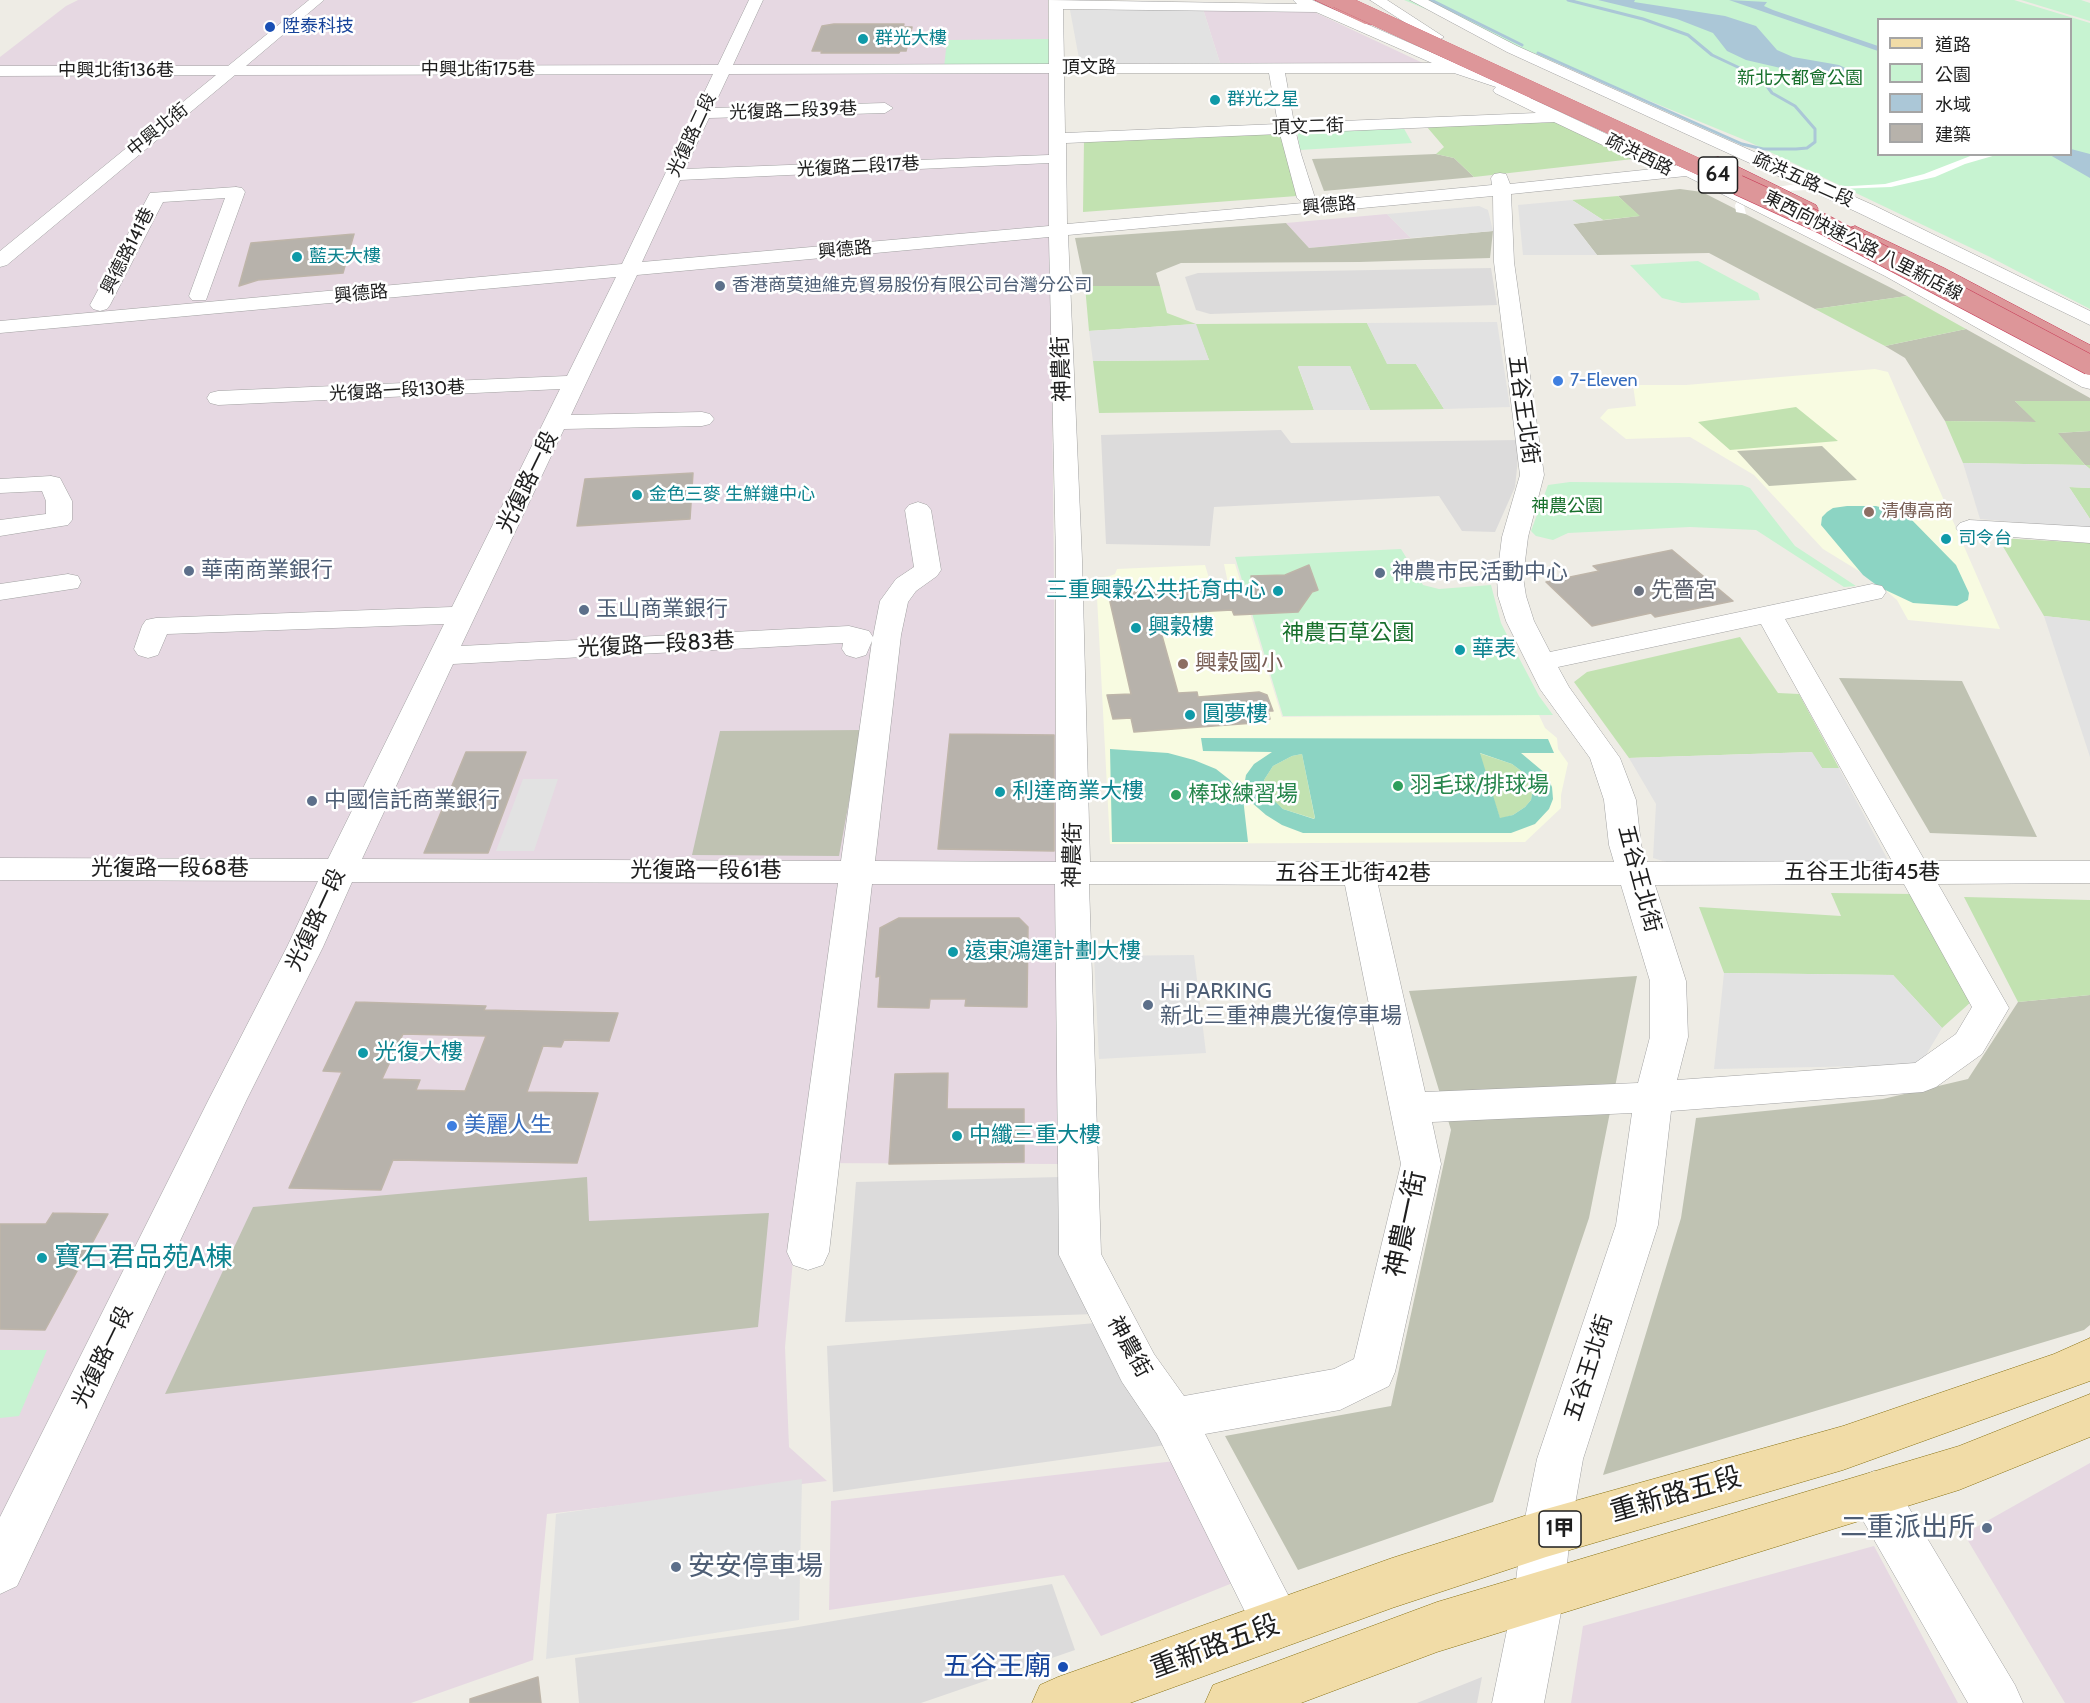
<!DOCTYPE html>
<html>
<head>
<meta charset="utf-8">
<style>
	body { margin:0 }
	#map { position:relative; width:2090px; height:1703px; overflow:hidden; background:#eeece5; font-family:Cabin,"Noto Sans TC",sans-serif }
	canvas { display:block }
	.legend { position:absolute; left:1877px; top:18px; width:195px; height:138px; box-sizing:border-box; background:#fff; border:2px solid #a5a5a5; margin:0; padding:8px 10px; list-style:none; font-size:18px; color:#1e1e1e }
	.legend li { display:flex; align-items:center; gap:12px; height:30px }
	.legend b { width:30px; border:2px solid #a5a5a5 }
</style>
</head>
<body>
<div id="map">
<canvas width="2090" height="1703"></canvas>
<ul class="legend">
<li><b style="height:8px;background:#f1dca7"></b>道路</li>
<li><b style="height:16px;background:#c7f3d1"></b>公園</li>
<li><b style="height:16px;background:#abc7d7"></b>水域</li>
<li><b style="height:16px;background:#b7b2ab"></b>建築</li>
</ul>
</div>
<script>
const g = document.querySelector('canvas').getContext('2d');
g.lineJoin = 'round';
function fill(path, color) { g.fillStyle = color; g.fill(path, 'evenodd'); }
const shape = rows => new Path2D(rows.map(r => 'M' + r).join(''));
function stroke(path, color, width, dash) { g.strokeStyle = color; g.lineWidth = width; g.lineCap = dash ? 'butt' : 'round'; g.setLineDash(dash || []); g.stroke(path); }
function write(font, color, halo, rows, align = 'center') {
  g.font = font + ' Cabin,"Noto Sans TC",sans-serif'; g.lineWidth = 5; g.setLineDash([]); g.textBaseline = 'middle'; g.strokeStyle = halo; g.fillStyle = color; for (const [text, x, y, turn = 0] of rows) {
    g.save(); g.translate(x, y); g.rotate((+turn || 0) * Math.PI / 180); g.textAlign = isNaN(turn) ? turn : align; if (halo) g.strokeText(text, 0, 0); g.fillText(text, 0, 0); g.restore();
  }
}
fill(shape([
	[1491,268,1497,305,1210,314,1196,310,1185,277,1198,273],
	[1281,430,1291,443,1520,440,1515,487,1495,532,1462,531,1439,496,1214,507,1210,546,1106,544,1101,435],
	[1060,1177,1096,1314,845,1322,856,1182],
	[1096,1323,1166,1445,833,1492,827,1346],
	[1052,1584,1075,1650,921,1703,579,1703,575,1658,792,1628],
	[1482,1677,1477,1703,1417,1703]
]), '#dcdbdb');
fill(shape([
	[78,0,1048,0,1060,1164,802,1163,785,1347,789,1447,827,1481,547,1514,533,1660,411,1703,0,1703,0,57,66,6],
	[1203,9,1308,9,1425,64,1220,63],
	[1387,214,1411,238,1309,248,1286,223],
	[1175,1461,1240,1580,1101,1636,1064,1575,829,1610,831,1501],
	[2090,1463,2090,1703,2065,1703,1964,1534],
	[1874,1546,1958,1703,1571,1703,1583,1626]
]), '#e6d8e2');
fill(shape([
	[1875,369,1888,372,2000,629,1908,620,1897,600,1872,579,1823,549,1754,475,1690,437,1626,439,1600,418,1608,409,1636,406,1633,385,1686,385],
	[1224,564,1235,564,1282,717,1539,715,1545,728,1557,738,1558,749,1568,763,1561,795,1561,808,1525,842,1110,844,1096,578,1110,576,1115,574,1117,569,1205,565,1212,588,1229,588]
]), '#f8fbe1');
fill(shape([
	[1436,154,1454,158,1474,177,1324,191,1312,159],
	[1680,189,1702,192,1907,296,1815,309,1709,253,1597,255,1573,224,1639,216,1618,196],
	[1286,223,1309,248,1493,231,1490,258,1359,262,1181,263,1156,273,1160,286,1085,286,1075,238],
	[1966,329,2090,398,2090,401,2015,401,2037,422,1945,421,1905,358,1885,346],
	[2090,431,2090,465,2085,465,2057,433],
	[1822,446,1857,480,1769,486,1737,451],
	[1839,678,1962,681,2037,837,1930,833],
	[862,730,839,856,692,855,720,731],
	[1637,976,1589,1218,1493,1502,1298,1570,1225,1436,1391,1406,1451,1130,1409,991],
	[2090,995,2090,1325,2084,1330,1603,1475,1681,1218,1696,1118,1883,1099,1968,1079,2018,1002],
	[587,1177,589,1221,769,1213,758,1327,165,1394,253,1207]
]), '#bfc2b2');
fill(shape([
	[1557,122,1633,159,1474,177,1454,158,1436,154,1444,147,1427,127],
	[1281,133,1297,196,1083,212,1084,140],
	[1618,196,1640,216,1603,220,1572,200],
	[1085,286,1160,286,1167,313,1196,324,1367,323,1387,363,1416,364,1444,409,1370,410,1350,366,1298,367,1314,410,1099,413,1093,361,1209,360,1195,324,1089,331],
	[1907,296,1966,329,1885,346,1815,309],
	[2015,401,2090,401,2090,431,2058,433,2085,465,2090,465,2090,469,2085,465,1963,463,1945,421,2036,422],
	[1796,407,1838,441,1730,450,1698,422],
	[2069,487,2090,488,2090,519],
	[1998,538,2090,543,2090,621,2044,616],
	[1740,637,1778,693,1799,694,1839,768,1822,768,1811,752,1629,758,1574,682,1587,672],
	[1479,753,1512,764,1528,776,1532,793,1531,800,1525,807,1513,815,1500,819],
	[1302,754,1315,819,1283,809,1267,795,1264,786,1264,780,1273,766,1292,756],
	[1831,893,1913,894,1972,1001,1942,1028,1893,975,1724,973,1699,907,1841,916],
	[1964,897,2090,900,2090,995,2018,1002]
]), '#c2e2b1');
fill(shape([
	[1404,0,2014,0,2090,23,2090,309,1990,257,1747,141],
	[1878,20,2070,20,2070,154,1878,154],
	[2021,0,2081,0,2090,3,2090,21],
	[1052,39,1051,67,944,68,947,40],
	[1402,125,1412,143,1300,150,1297,130],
	[1698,261,1758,293,1760,300,1682,303,1662,298,1630,265],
	[1570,482,1679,483,1742,485,1750,488,1795,546,1856,586,1844,587,1756,530,1690,527,1568,533,1553,540,1536,536,1531,531,1548,485],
	[1401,549,1423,585,1439,589,1491,585,1501,623,1508,637,1539,696,1553,715,1283,716,1235,557],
	[0,1350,47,1350,19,1416,0,1418]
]), '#c7f3d1');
fill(shape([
	[1847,506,1876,506,1907,515,1956,565,1969,593,1968,600,1957,606,1913,603,1879,587,1863,575,1821,525,1822,517,1827,512,1833,508],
	[1201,738,1548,739,1554,753,1521,753,1546,774,1552,787,1553,799,1549,809,1535,824,1511,833,1303,833,1282,825,1266,815,1251,802,1246,793,1244,786,1246,775,1254,764,1272,752,1203,751],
	[1480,753,1512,764,1528,776,1532,793,1531,800,1525,807,1513,815,1500,818],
	[1302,754,1315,818,1314,819,1283,809,1268,795,1264,786,1264,780,1273,766,1292,756],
	[1110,749,1168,753,1194,760,1216,769,1230,780,1243,798,1248,842,1112,842]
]), '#8cd4c3');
fill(shape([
	[1203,9,1220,63,1080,64,1070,10],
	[1572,200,1603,220,1573,224,1597,255,1523,255,1518,205],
	[1479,206,1488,210,1493,231,1411,238,1387,214],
	[1497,322,1510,407,1444,409,1416,364,1387,364,1367,323],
	[1196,324,1209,360,1093,361,1089,331],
	[1298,366,1350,366,1370,410,1314,410],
	[1963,463,2085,465,2090,469,2090,488,2069,487,2090,519,2090,529,1980,519],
	[2044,616,2090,621,2090,757],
	[1812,752,1822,768,1839,768,1891,866,1676,865,1653,858,1656,804,1629,758],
	[523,779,558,779,534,851,496,851],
	[1194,955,1206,1053,1099,1059,1094,956],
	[1724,973,1893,975,1942,1028,1920,1065,1714,1069],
	[802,1479,799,1620,546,1659,556,1514]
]), '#e2e2e2');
fill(shape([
	[1598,0,1635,0,1634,2,1725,16,1756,26,1777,50,1793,57,1839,65,1858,74,1859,79,1853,82,1798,72,1746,60,1727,51,1713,33,1677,19],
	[1729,0,1767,2,1764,6,1773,10,1878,46,1878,51],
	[2071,149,2090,154,2090,178,2050,155,2070,154]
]), '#abc7d7');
fill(shape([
	[1973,155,1996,155,1965,164,1935,177,1891,187,1782,191,1748,201,1744,206,1746,214,1736,212,1735,205,1738,200,1764,189,1790,185,1835,187,1885,184,1924,174]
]), '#fff');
stroke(shape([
	[1431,0,1522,45],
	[1538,53,1742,144,1763,149,1796,149,1807,148,1815,142,1815,129,1795,106,1772,93,1761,78,1712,55,1688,35,1643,19,1568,0]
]), '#abc7d7', 3);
const building = shape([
	[834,24,904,24,903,27,912,27,906,51,900,51,899,53,821,53,822,51,812,51,822,26,834,24],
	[354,234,343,273,258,280,239,286,251,243,354,234],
	[693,473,690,519,577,526,585,479,693,473],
	[1672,550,1733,601,1655,617,1651,613,1592,626,1546,582,1599,571,1593,566,1672,550],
	[1309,565,1318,590,1312,592,1298,612,1234,615,1232,610,1156,614,1178,693,1197,692,1198,697,1259,692,1267,695,1273,711,1268,711,1270,719,1253,720,1254,723,1134,732,1131,718,1113,719,1107,695,1131,694,1108,593,1208,587,1211,591,1253,589,1251,576,1285,575,1309,565],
	[950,734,1054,735,1054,851,938,849,950,734],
	[466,752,526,752,488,853,424,853,466,752],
	[899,918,1019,918,1028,927,1027,1007,965,1006,966,999,930,999,929,1008,878,1007,880,976,876,977,880,928,899,918],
	[356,1002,486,1006,484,1010,618,1013,609,1041,564,1040,561,1047,543,1046,527,1092,598,1093,577,1163,393,1160,381,1190,289,1188,342,1072,323,1071,356,1002],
	[403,1034,486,1036,465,1091,416,1090,420,1080,382,1079,403,1034],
	[948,1073,947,1109,1024,1109,1024,1162,889,1164,895,1074,948,1073],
	[53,1213,108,1214,45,1330,0,1329,0,1224,46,1224,53,1213],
	[538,1677,541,1703,470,1703,470,1699,538,1677]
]);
fill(building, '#b7b2ab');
stroke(building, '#beb5a9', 1.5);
const minor = shape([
	[309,0,324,0,246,66,718,65,749,0,763,0,733,65,1049,64,1049,0,1297,4,1293,0,1312,0,1460,65,1495,75,1531,91,1533,94,1530,98,1675,166,1683,162,1689,163,1899,268,2090,373,2090,389,2082,387,1885,276,1686,176,1511,194,1514,262,1544,475,1528,537,1523,577,1526,596,1534,621,1550,652,1872,584,1882,586,1886,592,1882,598,1785,619,1925,861,2090,861,2090,883,1938,884,2009,1008,1982,1054,1936,1087,1923,1092,1671,1111,1658,1225,1583,1459,1570,1533,1564,1596,1544,1703,1492,1703,1514,1596,1522,1533,1537,1459,1616,1225,1632,1113,1432,1122,1441,1164,1395,1372,1389,1386,1340,1410,1205,1434,1303,1624,1296,1642,1278,1649,1260,1642,1157,1434,1122,1382,1059,1255,1055,884,872,884,829,1252,823,1265,808,1270,793,1265,787,1252,838,883,352,882,323,947,247,1099,17,1586,0,1594,0,1517,209,1099,287,947,318,881,0,880,0,858,328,859,444,624,167,634,158,655,148,658,138,655,134,649,142,626,146,620,156,618,452,607,560,389,218,405,210,403,207,398,210,393,218,391,567,376,616,277,0,333,0,321,622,264,713,74,235,75,7,265,0,267,0,251,216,75,0,76,0,66,228,66,309,0],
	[1063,9,1316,12,1432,63,1064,64,1063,9],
	[1049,73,1049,155,685,169,709,118,885,113,893,108,885,103,713,108,729,74,1049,73],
	[1064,73,1269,73,1278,124,1065,133,1064,73],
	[1285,73,1454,73,1496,87,1493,90,1495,93,1536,113,1294,123,1285,73],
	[1554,122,1653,169,1510,184,1506,174,1500,173,1494,174,1491,178,1492,185,1313,202,1315,198,1301,154,1296,133,1554,122],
	[1280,134,1297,198,1303,203,1067,224,1066,143,1280,134],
	[1049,163,1049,226,642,262,680,180,1049,163],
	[1493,196,1494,262,1520,475,1502,537,1497,577,1498,596,1506,621,1540,689,1590,758,1604,800,1609,845,1614,862,1090,862,1082,560,1068,235,1493,196],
	[1049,237,1056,560,1056,862,875,861,901,635,908,602,916,591,937,576,941,570,931,510,927,505,918,502,909,505,905,510,914,567,896,579,880,601,873,637,869,631,849,626,461,646,564,429,702,426,710,424,714,419,710,414,702,412,571,415,637,275,1049,237],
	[1761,624,1892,861,1647,862,1641,845,1636,800,1620,758,1569,687,1558,667,1761,624],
	[872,641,841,861,362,859,453,664,843,643,842,649,846,655,856,658,866,655,872,641],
	[1089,884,1345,885,1401,1164,1354,1359,1334,1369,1184,1396,1154,1354,1101,1254,1089,884],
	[1904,884,1972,1007,1956,1034,1915,1063,1677,1080,1688,1037,1686,981,1655,885,1904,884],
	[1378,885,1621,885,1650,981,1650,1037,1638,1083,1425,1092,1378,885],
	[1370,0,1387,0,1444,37,1437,41,1432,40,1370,0],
	[1410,0,1428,0,1517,46,1873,205,2090,311,2090,325,1859,213,1507,52,1410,0],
	[236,187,242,188,245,192,206,300,192,300,189,296,225,198,163,202,110,305,107,309,100,311,93,309,90,305,150,193,236,187],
	[51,476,60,478,72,501,72,520,68,525,0,536,0,520,46,514,46,501,42,491,0,493,0,479,51,476],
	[1969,520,2090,527,2090,543,1960,533,1956,528,1960,523,1969,520],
	[68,574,78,576,81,582,78,588,0,600,0,584,68,574],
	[1874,1471,1891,1478,2015,1685,2023,1703,1968,1703,1857,1510,1850,1494,1857,1478,1874,1471]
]);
const major = shape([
	[2090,1338,2090,1381,1843,1470,1546,1557,1392,1608,1130,1703,1032,1703,1040,1685,1058,1677,1392,1558,1546,1509,1843,1426,2054,1354,2090,1338],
	[2090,1394,2090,1437,1959,1490,1437,1652,1301,1703,1205,1703,1213,1685,1437,1602,1959,1446,2090,1394]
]);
const highway = shape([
	[1315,0,1334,0,1375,18,1377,21,1375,24,1365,24,1315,0],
	[1718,157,1816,205,1818,209,1816,213,1809,215,1802,213,1712,166,1709,162,1712,158,1718,157],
	[1855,226,1944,268,2090,345,2090,361,2082,359,1930,276,1848,236,1846,232,1848,228,1855,226]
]);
stroke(minor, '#a2a2a2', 1);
stroke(major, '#887111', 1);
stroke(highway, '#c63855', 1);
fill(minor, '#fff');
fill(major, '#f1dca7');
fill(highway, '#dd9699');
const highwayBridgeFar1 = shape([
	[1337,0,1741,186]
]);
const highwayBridge = shape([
	[1738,185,1823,224,2090,365]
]);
stroke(highwayBridgeFar1, '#c63855', 16, []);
stroke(highwayBridge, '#c63855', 21, []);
stroke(highwayBridgeFar1, '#dd9699', 16);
stroke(highwayBridge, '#dd9699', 20);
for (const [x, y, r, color] of [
	[270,27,6,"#1a4fb4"],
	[863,39,6,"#0f9aa8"],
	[1215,100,6,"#0f9aa8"],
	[297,257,6,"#0f9aa8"],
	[720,286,6,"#5c6f8a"],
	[1558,381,6,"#3f7fe0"],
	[637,495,6,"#0f9aa8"],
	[1869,512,6,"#8d6e63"],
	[1946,539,6,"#0f9aa8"],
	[189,571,6,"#5c6f8a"],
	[1380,573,6,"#5c6f8a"],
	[1278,591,6,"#0f9aa8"],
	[1639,591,6,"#6b7280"],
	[584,610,6,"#5c6f8a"],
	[1136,628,6,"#0f9aa8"],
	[1460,650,6,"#0f9aa8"],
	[1183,664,6,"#8d6e63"],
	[1190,715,6,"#0f9aa8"],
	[1398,786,6,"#2e9e5b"],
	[1000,792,6,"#0f9aa8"],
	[1176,795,6,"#2e9e5b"],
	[312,801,6,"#5c6f8a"],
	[953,952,6,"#0f9aa8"],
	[1148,1005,6,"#5c6f8a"],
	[363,1053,6,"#0f9aa8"],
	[452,1126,6,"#3f7fe0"],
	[957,1136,6,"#0f9aa8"],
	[42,1258,6,"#0f9aa8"],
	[1987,1528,6,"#5c6f8a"],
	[676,1567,6,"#5c6f8a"],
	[1063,1667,6,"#1a4fb4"]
]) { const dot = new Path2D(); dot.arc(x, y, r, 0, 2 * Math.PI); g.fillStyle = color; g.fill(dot); stroke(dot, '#fff', 2); }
write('18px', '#164399', '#fff', [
	["陞泰科技",282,27]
], 'left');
write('18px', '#0d838f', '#fff', [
	["群光大樓",875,39],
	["群光之星",1227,100],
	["藍天大樓",309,257],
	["金色三麥 生鮮鏈中心",649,495],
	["司令台",1958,539]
], 'left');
write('18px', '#1e1e1e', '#fff', [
	["頂文路",1089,68],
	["中興北街175巷",478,70],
	["中興北街136巷",116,71],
	["光復路二段39巷",793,111,-2],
	["頂文二街",1308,127,-2],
	["中興北街",158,130,-39],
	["光復路二段",692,135,-65],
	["疏洪西路",1639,155,26],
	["光復路二段17巷",858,167,-3],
	["疏洪五路二段",1803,180,24],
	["興德路",1329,206,-5],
	["東西向快速公路 八里新店線",1863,246,27],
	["興德路",845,250,-5],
	["興德路141巷",128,251,-63],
	["興德路",361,294,-5],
	["光復路一段130巷",397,391,-3]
]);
write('18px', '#18702c', '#fff', [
	["新北大都會公園",1800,79],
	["神農公園",1567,507]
]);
write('18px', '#4e5e75', '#fff', [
	["香港商莫迪維克貿易股份有限公司台灣分公司",732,286]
], 'left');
write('18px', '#366cbe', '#fff', [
	["7-Eleven",1570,381]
], 'left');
write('18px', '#785e54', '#fff', [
	["清傳高商",1881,512]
], 'left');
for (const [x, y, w] of [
	[1718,175,39],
	[1560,1529,42]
]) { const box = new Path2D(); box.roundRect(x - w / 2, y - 18, w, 36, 4.5); g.fillStyle = '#fff'; g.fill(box); stroke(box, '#1e1e1e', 1.5); }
write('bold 21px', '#1e1e1e', null, [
	["64",1718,175],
	["1甲",1560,1529]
]);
write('22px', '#1e1e1e', '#fff', [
	["神農街",1062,369,-92],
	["五谷王北街",1523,410,82],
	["光復路一段",528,482,-64],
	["光復路一段83巷",656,645,-3],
	["神農街",1073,855,-89],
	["光復路一段68巷",170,869],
	["光復路一段61巷",706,871],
	["五谷王北街45巷",1862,873],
	["五谷王北街42巷",1353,874],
	["五谷王北街",1639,879,75],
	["光復路一段",316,920,-65],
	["神農街",1129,1347,61],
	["光復路一段",103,1357,-64],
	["五谷王北街",1589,1368,-72]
]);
write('22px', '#4e5e75', '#fff', [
	["華南商業銀行",201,571],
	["神農市民活動中心",1392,573],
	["玉山商業銀行",596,610],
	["中國信託商業銀行",324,801],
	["Hi PARKING",1160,992],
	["新北三重神農光復停車場",1160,1017]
], 'left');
write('22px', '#0d838f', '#fff', [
	["三重興穀公共托育中心",1266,591,"right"],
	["興穀樓",1148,628],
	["華表",1472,650],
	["圓夢樓",1202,715],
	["利達商業大樓",1012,792],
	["遠東鴻運計劃大樓",965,952],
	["光復大樓",375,1053],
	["中纖三重大樓",969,1136]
], 'left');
write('22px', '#5b616d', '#fff', [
	["先嗇宮",1651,591]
], 'left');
write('22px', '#18702c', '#fff', [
	["神農百草公園",1348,634]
]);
write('22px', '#785e54', '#fff', [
	["興穀國小",1195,664]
], 'left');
write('22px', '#27864d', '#fff', [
	["羽毛球/排球場",1410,786],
	["棒球練習場",1188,795]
], 'left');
write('22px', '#366cbe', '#fff', [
	["美麗人生",464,1126]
], 'left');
write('27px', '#1e1e1e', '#fff', [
	["神農一街",1406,1224,-78],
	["重新路五段",1676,1495,-16],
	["重新路五段",1215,1647,-20]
]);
write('27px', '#0d838f', '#fff', [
	["寶石君品苑A棟",54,1258]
], 'left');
write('27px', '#4e5e75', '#fff', [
	["二重派出所",1975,1528],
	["安安停車場",688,1567,"left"]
], 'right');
write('27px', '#164399', '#fff', [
	["五谷王廟",1051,1667]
], 'right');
</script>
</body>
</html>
